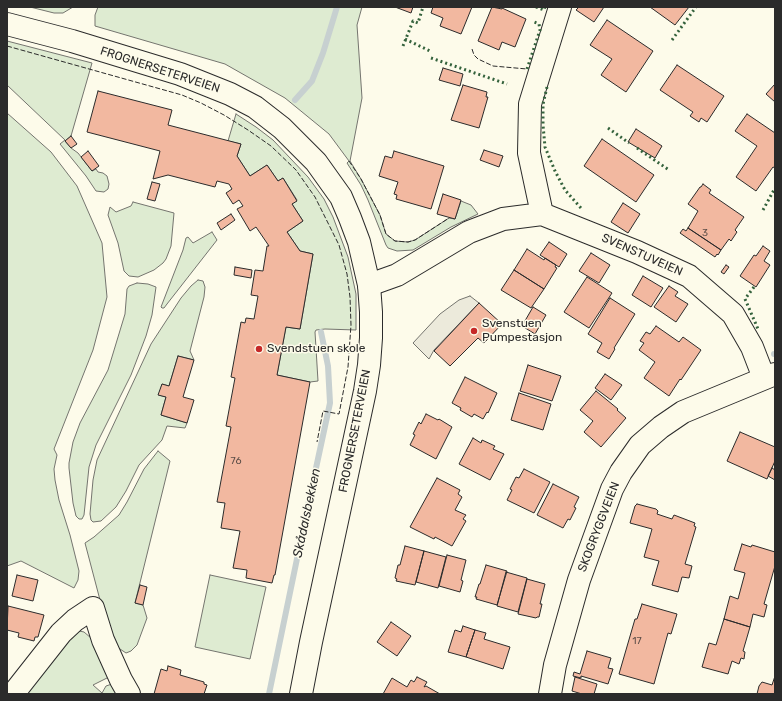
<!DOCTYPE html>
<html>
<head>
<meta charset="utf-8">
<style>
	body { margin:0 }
	#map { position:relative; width:782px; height:701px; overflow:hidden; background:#fdfbea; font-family:Rubik,sans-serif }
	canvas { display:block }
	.frame { position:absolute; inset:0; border:8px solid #2b2b2b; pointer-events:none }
</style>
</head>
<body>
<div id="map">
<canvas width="782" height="701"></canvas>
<div class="frame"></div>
</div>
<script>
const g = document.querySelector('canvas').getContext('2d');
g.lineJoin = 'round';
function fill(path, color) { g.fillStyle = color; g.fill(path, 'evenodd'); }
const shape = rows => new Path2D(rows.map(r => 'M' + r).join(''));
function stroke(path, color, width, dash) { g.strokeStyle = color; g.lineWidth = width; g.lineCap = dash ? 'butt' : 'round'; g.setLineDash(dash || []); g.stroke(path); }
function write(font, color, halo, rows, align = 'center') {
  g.font = font + ' Rubik,sans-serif'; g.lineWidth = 3; g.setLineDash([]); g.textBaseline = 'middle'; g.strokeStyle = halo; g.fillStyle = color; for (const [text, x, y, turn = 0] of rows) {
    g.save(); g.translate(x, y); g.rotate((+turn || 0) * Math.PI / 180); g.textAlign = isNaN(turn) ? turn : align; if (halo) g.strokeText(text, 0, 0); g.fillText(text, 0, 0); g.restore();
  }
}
const green = shape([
	[30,7,73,7,63,13,54,13,30,7],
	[98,7,362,7,357,25,362,98,350,161,361,179,380,215,386,234,395,241,408,242,415,240,449,218,455,219,461,201,471,205,478,214,451,227,413,250,397,251,388,248,386,245,368,200,361,185,347,163,349,161,329,134,285,98,225,64,95,26,95,15,98,7],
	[7,41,92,63,71,136,65,141,71,148,78,153,92,171,96,169,98,172,103,173,107,176,109,184,108,189,104,192,96,191,86,176,60,144,65,140,7,85,7,41],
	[7,113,51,152,77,186,102,243,107,297,93,350,54,449,57,455,54,469,55,480,59,500,70,535,79,571,78,580,74,588,21,561,7,566,7,113],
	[236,114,256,127,273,140,308,177,324,199,333,217,348,257,356,294,356,330,325,329,316,330,315,332,318,381,310,382,277,375,286,327,300,329,313,254,300,251,287,232,303,221,292,204,297,200,283,178,278,181,267,165,250,176,237,156,241,144,228,141,236,114],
	[133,202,174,213,171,246,166,259,163,263,154,270,138,277,129,276,124,271,118,243,108,215,110,207,116,212,131,206,133,202],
	[212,232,217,240,167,304,164,308,162,308,161,307,183,250,186,238,188,237,193,243,212,232],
	[198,280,203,281,205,287,204,297,190,351,194,360,178,356,169,386,162,384,159,395,166,397,161,415,187,423,185,428,167,426,162,440,139,465,126,491,116,507,101,521,93,522,91,520,90,514,93,480,97,460,151,344,181,298,191,286,198,280],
	[137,283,148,284,156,287,152,315,146,336,131,375,96,445,89,467,84,515,82,519,79,519,76,516,73,503,69,468,69,463,73,442,80,423,108,370,125,314,127,289,129,286,137,283],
	[158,451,170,461,135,603,143,605,147,618,137,645,131,651,126,653,117,647,100,600,85,543,94,537,119,515,127,502,144,469,158,451],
	[210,575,266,587,250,659,195,647,210,575],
	[75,630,84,632,91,638,109,677,93,685,102,693,106,686,112,684,118,694,22,694,75,630]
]);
fill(green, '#deebd1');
stroke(green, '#74746e', 1);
const parking = shape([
	[470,296,479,303,434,350,429,359,413,343,440,314,459,300,470,296]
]);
fill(parking, '#eceadb');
stroke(parking, '#74746e', 1);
stroke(shape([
	[295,100,312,81,323,53,337,7],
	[774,354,775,354],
	[269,694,310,496,330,403,328,366,321,332]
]), '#c7d0d0', 6);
const building = shape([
	[395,7,413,7,411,13,395,7],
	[433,7,472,7,461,34,440,26,443,18,431,13,433,7],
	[492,7,502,9,502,8,526,19,515,47,502,42,499,50,478,41,492,7],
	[579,7,604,7,594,22,576,10,579,7],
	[650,7,689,7,675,25,650,7],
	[607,20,653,51,626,92,601,75,612,59,590,45,607,20],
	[677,65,724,96,707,122,701,118,699,122,690,116,693,112,660,90,677,65],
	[443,68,463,74,460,86,439,80,443,68],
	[775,84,775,102,766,94,775,84],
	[463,85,487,92,486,97,488,97,479,128,451,120,463,85],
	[98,91,172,110,168,125,241,144,237,156,250,176,267,165,278,181,283,178,297,201,292,204,303,221,287,232,300,251,313,254,300,329,286,327,277,375,310,382,275,575,274,575,272,583,246,578,247,570,233,568,240,531,221,528,225,503,217,502,231,427,226,426,235,378,231,377,241,322,245,323,246,318,254,319,258,296,251,295,255,270,263,271,267,246,269,246,256,227,250,231,237,209,243,206,239,200,233,204,226,193,232,189,229,184,217,181,215,187,168,175,153,179,160,151,87,132,98,91],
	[747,114,775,133,775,168,773,167,756,191,736,177,757,146,735,131,747,114],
	[636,129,662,146,655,158,628,142,636,129],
	[71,136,77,144,71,148,65,141,71,136],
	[602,139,654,175,636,202,584,166,602,139],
	[484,150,503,156,499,167,480,160,484,150],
	[88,151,99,166,92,171,81,157,88,151],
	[394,151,444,166,431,209,396,199,397,195,394,194,398,182,379,176,385,156,392,158,394,151],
	[152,182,160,184,155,201,147,199,152,182],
	[703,184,711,190,709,193,744,217,735,230,737,232,731,241,729,239,721,250,688,228,698,211,688,204,700,187,701,187,703,184],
	[443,194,461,200,455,219,437,214,443,194],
	[623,203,640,214,628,233,611,222,623,203],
	[231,214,235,220,221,230,217,223,231,214],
	[688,228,721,250,718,255,717,254,715,257,680,233,683,229,686,231,688,228],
	[549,242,567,254,559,267,540,255,549,242],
	[763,246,770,251,764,261,770,265,756,287,740,276,754,255,756,256,763,246],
	[527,249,544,260,545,258,556,265,555,267,557,268,544,289,514,270,527,249],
	[591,253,610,265,599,283,579,271,591,253],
	[726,265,729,267,724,274,721,272,726,265],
	[235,267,252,270,251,278,234,275,235,267],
	[514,270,544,289,531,308,501,290,514,270],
	[643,276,663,288,651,307,632,295,643,276],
	[587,277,612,293,589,328,564,312,587,277],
	[669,286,678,292,675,296,688,304,676,322,654,307,669,286],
	[610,298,635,314,614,348,615,349,609,359,597,352,602,343,588,334,610,298],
	[479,303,502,324,484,343,478,338,450,366,434,351,479,303],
	[533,307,546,315,535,334,522,326,533,307],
	[656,326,679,342,683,337,701,350,681,380,680,379,669,396,644,378,655,362,639,350,644,343,640,341,646,332,650,334,656,326],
	[178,356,194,360,183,397,194,400,187,423,161,415,166,397,158,395,162,384,169,386,178,356],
	[528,365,561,376,552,401,520,391,528,365],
	[605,374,622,385,611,400,595,388,605,374],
	[465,377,497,393,488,413,487,412,483,419,474,414,472,417,460,410,461,408,452,403,465,377],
	[596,391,618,409,617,410,626,418,601,447,584,432,593,421,580,410,596,391],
	[519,393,551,404,543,430,511,420,519,393],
	[426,414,438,420,439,419,452,427,436,459,410,445,415,435,413,434,419,422,421,424,426,414],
	[740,432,775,447,775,461,767,479,727,461,740,432],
	[473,438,481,443,482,440,495,446,493,449,504,454,490,480,459,464,473,438],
	[772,468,775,470,775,480,768,476,772,468],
	[524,469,550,482,534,513,507,500,512,490,510,489,516,477,519,478,524,469],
	[437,478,460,490,458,494,462,497,455,510,466,515,463,519,466,521,452,546,435,537,434,539,410,527,437,478],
	[553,484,579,497,574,507,576,508,570,520,568,519,563,528,537,515,553,484],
	[637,504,656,509,658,511,657,514,672,519,674,515,695,523,694,526,696,527,685,564,692,566,689,578,682,577,678,592,652,585,659,561,644,557,652,529,630,523,635,506,637,504],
	[742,544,751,547,752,545,775,552,775,566,764,604,767,605,764,617,753,614,750,627,724,619,730,596,738,599,745,573,734,570,742,544],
	[405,546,424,551,415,585,396,581,397,579,395,578,398,565,400,565,405,546],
	[424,551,446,557,438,588,416,582,424,551],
	[447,555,466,560,461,580,463,581,460,592,439,586,447,555],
	[486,565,507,571,497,605,476,599,477,597,475,597,479,584,480,584,486,565],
	[506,572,527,578,518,612,497,606,506,572],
	[17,575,38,580,33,601,12,596,17,575],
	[527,579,545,584,540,604,542,604,539,617,537,617,536,618,518,614,527,579],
	[140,585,147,587,143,605,135,603,140,585],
	[642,604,677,614,671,634,668,633,654,684,619,674,635,619,637,619,642,604],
	[8,606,44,615,38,637,35,637,34,641,18,637,19,633,7,630,8,606],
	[724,619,750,627,743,651,745,652,744,659,741,658,739,664,732,661,728,674,702,667,709,643,716,645,724,619],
	[391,622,411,636,397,656,377,642,391,622],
	[463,626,475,630,466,657,448,652,455,630,461,632,463,626],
	[475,630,486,633,484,639,510,647,503,669,466,657,475,630],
	[587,651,611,658,608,668,613,669,608,684,581,676,581,678,573,676,574,672,580,674,587,651],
	[168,666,181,670,180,675,204,682,204,684,207,685,204,694,154,694,161,669,167,671,168,666],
	[775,676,775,694,757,694,759,686,762,682,772,685,775,676],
	[417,677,427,682,424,687,426,686,440,694,383,694,392,678,407,687,411,680,414,682,417,677],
	[575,677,597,684,594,694,582,694,572,691,575,677]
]);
fill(building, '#f2b8a0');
stroke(building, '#2b2b2b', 1);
const minor = shape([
	[542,214,529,153,530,104,560,7],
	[369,285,397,275,469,232,503,219,542,214,637,252,689,276,733,314,752,347,764,378],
	[13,694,61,633,75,620,93,608,103,640,121,680,129,694],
	[550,694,555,665,579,580,612,489,621,472,640,445,661,427,683,412,775,374]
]);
const major = shape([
	[7,24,72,41,180,74,230,94,255,107,282,128,316,162,341,197,350,218,359,242,369,285,371,312,371,338,369,365,365,391,311,642,301,694]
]);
stroke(minor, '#2b2b2b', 24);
stroke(major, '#2b2b2b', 24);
stroke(minor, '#fdfbea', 22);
stroke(major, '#fdfbea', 22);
stroke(shape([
	[536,7,544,10,545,7],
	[405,39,430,51],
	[672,40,696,7],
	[403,46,413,21,418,23,423,7],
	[431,58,507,84],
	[527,69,540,30,539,24,534,22],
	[547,87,543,104,543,125,545,147,555,171,565,190,581,208],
	[608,128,629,143],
	[637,148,669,170],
	[763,210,775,188],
	[754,287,745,299,758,329]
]), '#34623c', 3, [2, 3]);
stroke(shape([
	[7,46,182,95,201,103,224,115,248,130,271,146,296,170,315,197,339,245,347,274,350,297,351,325,348,367,339,414,323,411,317,442],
	[472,49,474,55,478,59,493,66,527,69],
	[349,161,361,179,380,215,386,234,395,241,408,242,415,240,449,218]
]), '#2b2b2b', 1, [5, 2]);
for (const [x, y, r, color] of [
	[474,331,4,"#c62828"],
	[259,349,4,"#c62828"]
]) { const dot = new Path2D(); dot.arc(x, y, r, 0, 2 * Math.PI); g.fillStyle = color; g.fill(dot); stroke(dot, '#fdfbea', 1.5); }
write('10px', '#5d4e48', null, [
	["3",705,233],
	["76",236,461],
	["17",637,641]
]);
write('12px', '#2b2b2b', '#fdfbea', [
	["FROGNERSETERVEIEN",160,70,18],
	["SVENSTUVEIEN",642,255,24],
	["FROGNERSETERVEIEN",355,431,-79],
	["SKOGRYGGVEIEN",599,527,-69]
]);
write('12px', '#2b2b2b', '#fdfbea', [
	["Svenstuen",482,324],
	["Pumpestasjon",482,338],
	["Svendstuen skole",267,349]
], 'left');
write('italic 13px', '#2b2b2b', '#fdfbea', [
	["Skådalsbekken",307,513,-78]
]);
</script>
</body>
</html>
